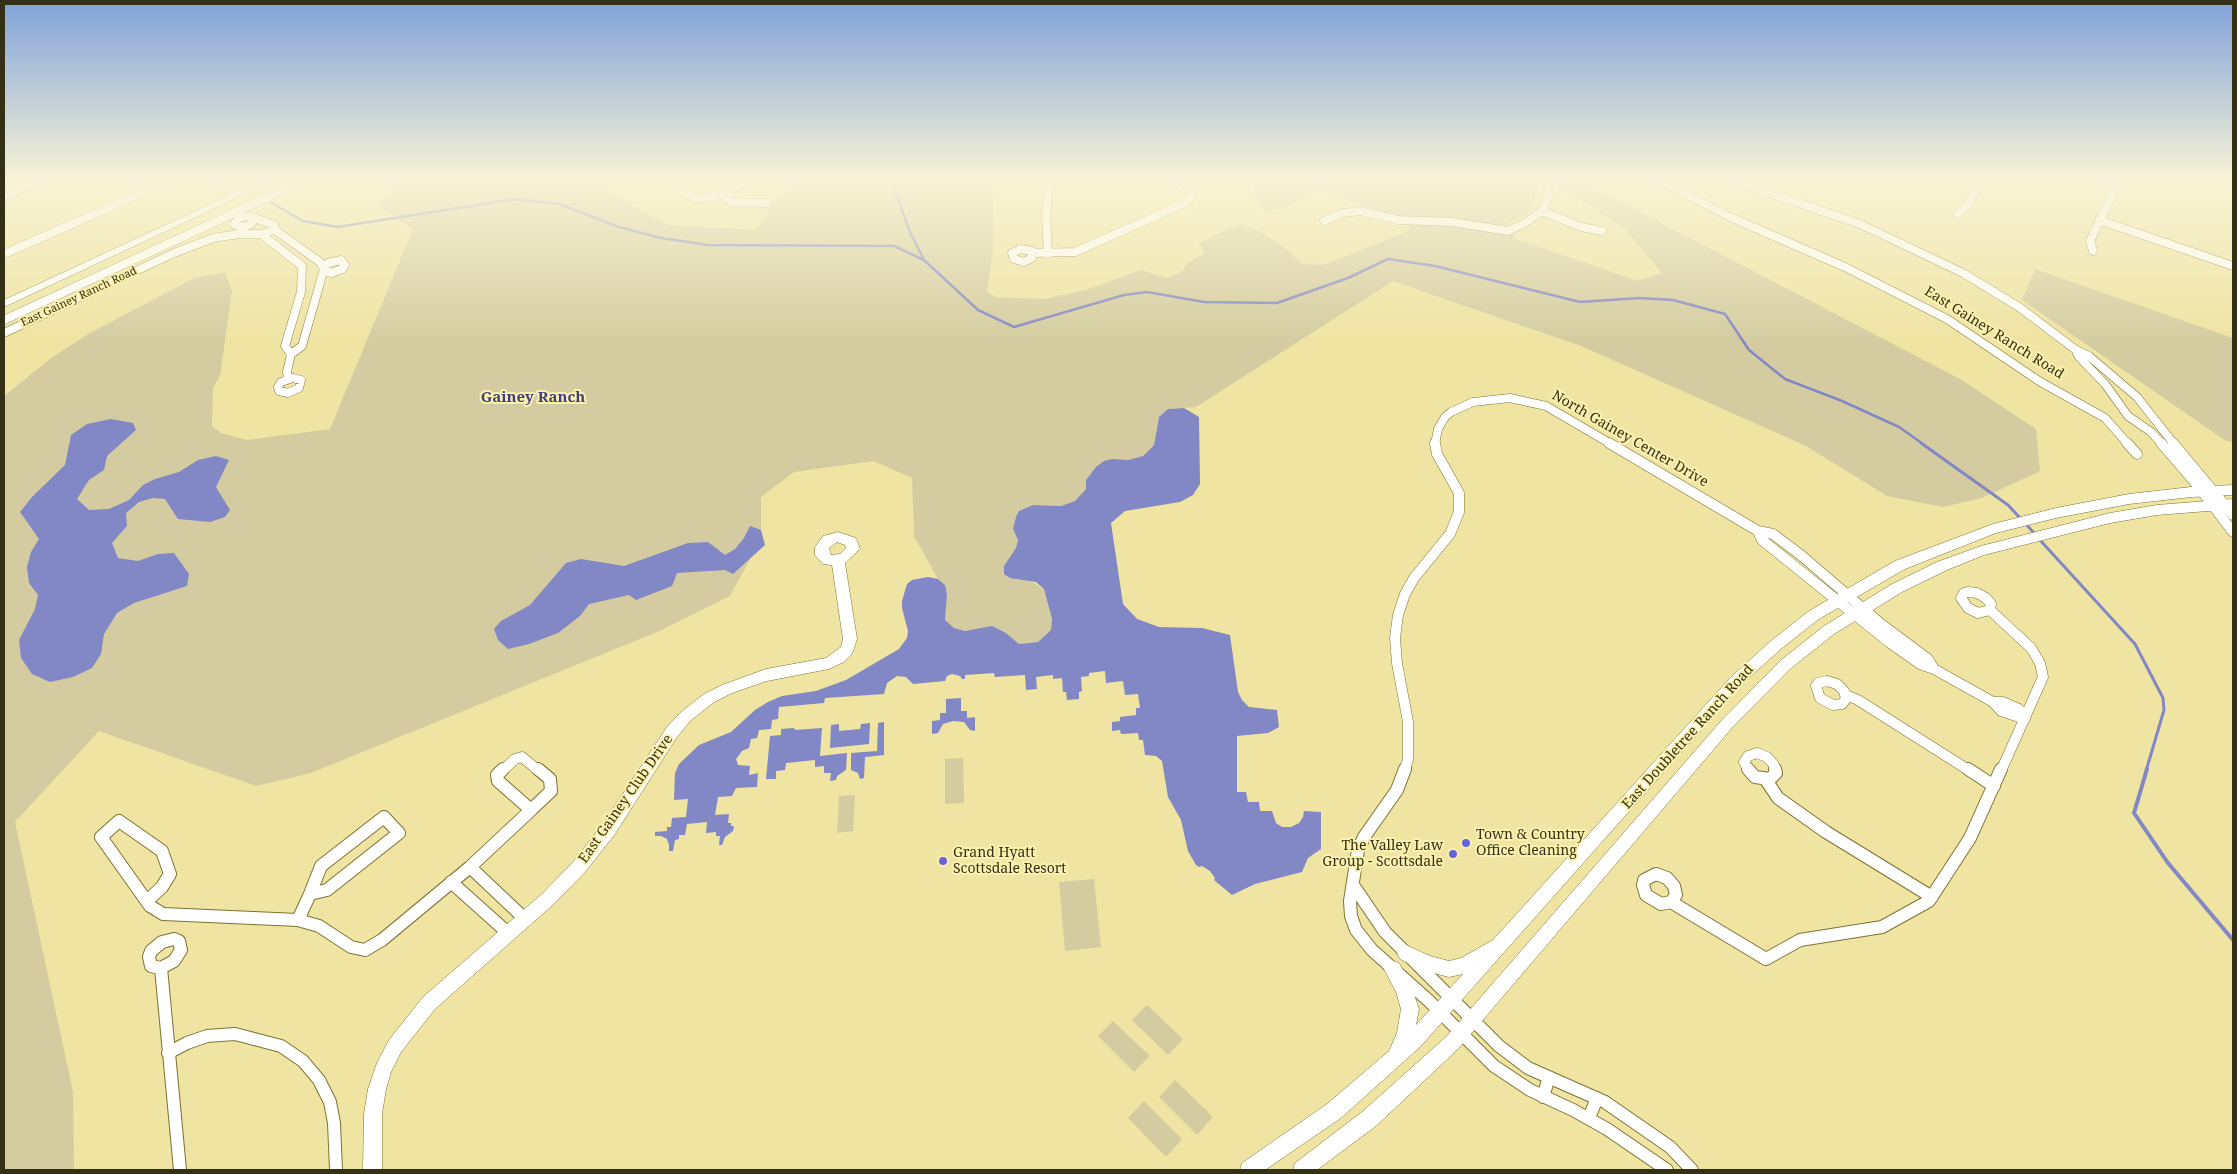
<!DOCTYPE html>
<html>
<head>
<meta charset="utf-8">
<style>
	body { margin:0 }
	#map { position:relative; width:2237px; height:1174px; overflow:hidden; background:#efe4a2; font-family:"Noto Serif",serif }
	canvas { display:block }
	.frame { position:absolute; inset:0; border:5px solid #343015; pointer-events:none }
</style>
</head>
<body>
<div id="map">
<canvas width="2237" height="1174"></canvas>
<div class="frame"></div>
</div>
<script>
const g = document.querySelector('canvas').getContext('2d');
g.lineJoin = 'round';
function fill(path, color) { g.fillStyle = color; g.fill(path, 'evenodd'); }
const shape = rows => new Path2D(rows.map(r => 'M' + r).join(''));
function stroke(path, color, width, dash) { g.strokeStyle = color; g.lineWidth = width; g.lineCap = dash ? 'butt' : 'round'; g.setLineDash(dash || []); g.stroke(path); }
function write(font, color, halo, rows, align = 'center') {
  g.font = font + ' "Noto Serif",serif'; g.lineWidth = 4; g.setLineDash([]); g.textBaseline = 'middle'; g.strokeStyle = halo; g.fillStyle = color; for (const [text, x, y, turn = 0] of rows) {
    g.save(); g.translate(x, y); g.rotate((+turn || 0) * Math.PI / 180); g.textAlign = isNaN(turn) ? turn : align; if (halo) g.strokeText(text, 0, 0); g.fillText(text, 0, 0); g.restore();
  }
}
fill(shape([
	[410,180,589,180,668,225,755,230,777,198,813,180,993,180,993,250,987,292,996,297,1044,299,1086,290,1141,270,1167,278,1183,271,1187,263,1205,253,1199,243,1240,224,1257,230,1282,245,1302,264,1323,265,1409,231,1409,225,1354,201,1315,188,1294,203,1267,213,1261,207,1252,185,1247,180,1539,180,1531,210,1507,224,1516,239,1638,281,1662,273,1625,229,1553,182,1553,180,1579,180,1960,379,2036,429,2040,471,1982,498,1943,507,1887,496,1806,446,1581,346,1393,281,1196,407,1168,409,1159,417,1154,445,1143,456,1128,460,1113,459,1086,480,1086,489,1075,501,1061,506,1039,505,1013,529,1018,540,1016,548,1004,566,1044,589,1052,619,1051,630,1038,642,1019,644,1006,633,992,627,964,631,954,628,945,620,947,594,945,585,938,579,914,536,912,478,873,461,794,472,761,497,761,539,730,596,657,632,311,773,256,786,99,731,15,822,73,1092,74,1170,4,1170,4,396,50,359,88,334,194,278,225,272,232,291,220,376,213,388,212,426,221,433,247,440,330,429,413,229,376,205,391,194,390,190],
	[2035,269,2233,338,2233,442,2226,441,2022,300],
	[963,758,964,803,945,804,945,759],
	[855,795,853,831,837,833,839,796],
	[1094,879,1101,947,1065,951,1059,882],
	[1147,1005,1183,1039,1168,1055,1132,1020],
	[1113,1021,1150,1056,1134,1072,1098,1036],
	[1175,1080,1213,1117,1197,1135,1159,1097],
	[1144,1101,1182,1139,1166,1157,1128,1118]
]), '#d4cca0');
fill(shape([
	[1184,408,1199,417,1200,484,1193,495,1180,502,1125,511,1111,523,1123,604,1137,619,1159,627,1202,628,1230,635,1238,692,1242,700,1249,707,1277,710,1279,727,1268,733,1237,736,1237,792,1246,792,1248,802,1259,802,1260,811,1272,811,1276,823,1282,827,1291,827,1299,823,1303,817,1304,811,1321,812,1321,849,1308,858,1302,872,1255,884,1232,895,1214,880,1215,878,1210,871,1202,866,1199,867,1196,865,1188,851,1181,820,1168,797,1162,761,1156,756,1145,755,1143,740,1139,740,1138,733,1121,734,1120,730,1112,731,1112,722,1120,721,1120,717,1136,715,1136,708,1140,708,1138,694,1125,695,1123,681,1106,683,1105,671,1089,673,1089,676,1081,677,1082,691,1079,692,1079,699,1067,700,1066,692,1063,692,1062,678,1053,679,1053,675,1036,677,1037,689,1026,690,1025,675,995,677,994,673,965,675,965,679,962,679,960,676,952,674,947,676,945,681,913,684,906,677,897,676,887,683,884,694,825,698,824,703,779,707,778,719,772,720,771,729,759,730,757,738,751,739,749,748,742,751,736,759,738,765,750,766,749,775,758,773,757,787,736,788,732,796,718,797,715,815,729,814,728,823,731,823,731,826,734,826,733,831,725,837,722,845,719,845,720,836,716,836,716,832,706,833,707,822,687,824,685,835,679,835,679,839,675,840,673,851,669,851,669,845,667,839,661,836,655,836,655,832,667,831,667,827,671,827,672,818,686,817,688,799,674,800,675,773,679,764,699,745,731,732,755,710,768,702,782,696,816,691,846,680,899,649,907,638,908,631,902,608,902,601,907,584,912,580,928,577,938,579,945,585,947,594,945,620,954,628,965,631,992,626,1006,633,1019,644,1038,642,1051,630,1052,619,1044,589,1036,582,1010,578,1004,574,1004,566,1016,548,1018,540,1013,529,1016,517,1019,511,1033,505,1061,506,1075,501,1086,489,1086,480,1096,467,1104,461,1113,459,1128,460,1143,456,1154,445,1159,417,1168,409],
	[111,419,133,423,136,430,107,456,104,470,89,480,77,499,89,510,109,509,129,500,143,485,155,479,179,472,198,460,216,456,229,460,216,487,230,510,225,517,210,522,178,519,165,499,153,498,139,502,126,513,127,526,112,543,118,558,138,561,158,554,174,553,189,574,187,586,134,603,117,613,104,634,101,654,92,668,73,677,50,682,32,674,21,658,19,640,35,609,38,595,29,583,27,567,31,552,39,539,20,512,32,497,65,465,71,435,87,424],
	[750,526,761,530,765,545,733,574,725,570,677,573,672,586,636,600,629,595,589,604,580,616,558,633,529,644,508,649,498,640,494,629,501,621,530,605,566,563,581,559,624,566,688,543,708,542,725,555,735,549,744,538],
	[961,698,961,711,967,711,967,718,975,717,975,731,970,730,964,722,953,721,943,724,938,733,932,734,932,721,940,720,940,713,946,713,946,699],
	[884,722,884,755,865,757,864,778,860,779,858,773,851,770,851,753,877,751,878,723],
	[870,723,869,744,830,748,831,725,839,724,839,731,860,729,861,724],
	[794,728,795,730,822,728,820,756,847,753,846,770,837,776,836,780,830,781,831,773,824,773,824,766,815,767,815,760,786,763,785,770,776,771,776,779,766,779,770,736,781,735,781,729]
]), '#8287c5');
stroke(shape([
	[891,180,910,232,924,260],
	[270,202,303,221,338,227,515,199,559,204,619,227,661,238,708,245,894,246,924,260,978,310,1014,327,1124,295,1147,292,1204,302,1277,303,1348,278,1388,259,1435,266,1580,302,1639,298,1673,300,1725,314,1749,350,1785,379,1842,401,1899,427,1923,444]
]), '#8287c5', 2.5);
stroke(shape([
	[1921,443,2008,505,2035,534],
	[2039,539,2135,644,2163,698,2164,710,2146,771]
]), '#8287c5', 3);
stroke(shape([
	[2147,769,2134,813,2168,863,2233,940]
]), '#8287c5', 4);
const streetFar2 = shape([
	[1121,180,1129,180],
	[1658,180,1730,217,1845,267,1947,319,2039,381,2105,418,2128,444],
	[1730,180,1860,224,1963,273,2019,307,2076,350,2089,356,2137,397,2174,444],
	[683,191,697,199,724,194,730,202,767,203],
	[724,194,749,180],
	[4,196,42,180],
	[1542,211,1581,227,1602,231],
	[1958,214,1967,206,1983,180],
	[251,216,255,219,250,225,240,227,234,224,241,217,251,216],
	[255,218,274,225,275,230],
	[2099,220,2233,266],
	[1324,221,1342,213,1361,211,1398,220,1452,222,1508,231,1525,223,1542,211,1549,196,1548,180],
	[261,234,302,266,301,292,285,346,291,354],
	[1020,249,1032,251,1032,258,1024,262,1014,259,1012,253,1020,249],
	[2093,251,2090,241,2119,180],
	[1033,253,1075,252,1185,203,1191,195,1190,189,1181,180],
	[4,254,172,180],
	[1048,254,1046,215,1050,180],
	[341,260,345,265,342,269,332,273,324,271,324,267,328,263,341,260],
	[4,320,305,180],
	[4,333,174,253,213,238,239,234,261,234,275,230,320,262,324,269,302,346,291,354,287,372,288,379],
	[2076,351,2079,357,2105,384,2128,416,2151,432,2162,444],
	[293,378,301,380,299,388,288,393,279,391,278,387,281,382,293,378],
	[1435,444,1438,429,1445,417,1451,412,1473,402,1510,398,1546,406,1611,444]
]);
const streetFar1 = shape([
	[1609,443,1758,531,1773,534,1802,556,1881,624,1928,659,1934,669],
	[2127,443,2137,454],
	[2161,443,2194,481,2233,532],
	[2173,443,2233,515],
	[1758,531,1762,540,1890,643,1920,664,1934,669,1993,702,2001,711,2025,719],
	[1968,592,1977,593,1986,598,1991,604,1990,610,1978,613,1968,608,1961,598,1964,593,1968,592],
	[1990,610,2031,648,2040,663,2043,677,2001,771],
	[1827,681,1837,684,1844,691,1846,699,1842,704,1833,705,1820,698,1816,686,1818,683,1827,681],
	[1846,695,1858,700,1970,771],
	[1993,702,2003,702,2019,709,2025,719],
	[502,771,515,759,522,757,539,771],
	[1404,771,1408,760,1408,722,1397,663,1395,638,1398,615,1405,594,1414,578,1450,534,1459,512,1459,493,1437,454,1435,443],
	[1749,771,1744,762,1748,756,1757,753,1767,757,1774,765,1775,771]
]);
const street = shape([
	[503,769,497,775,498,781,531,810],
	[1405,769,1397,790,1364,837,1358,850,1350,901,1351,916,1356,930,1372,950,1429,1001,1494,1066,1530,1090,1573,1110,1607,1129,1667,1170],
	[1748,769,1755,777,1770,779,1776,773,1775,769],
	[1968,769,1994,786],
	[1766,780,1778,798,1826,832,1932,897],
	[531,810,551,791,550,779,538,769],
	[384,817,399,833,327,890,310,894,321,866,384,817],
	[470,867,525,919],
	[1656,874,1667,878,1674,886,1676,895,1671,902,1661,904,1646,895,1643,885,1644,880,1656,874],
	[451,882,508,933],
	[1353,885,1385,932,1499,1046,1528,1068,1605,1102,1670,1147,1692,1170],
	[147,901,162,887,170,874,162,851,119,821,101,837,150,906,163,914,298,920,319,926,351,947,365,950,382,940,470,867,531,810],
	[1671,902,1766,959,1800,940,1882,927,1929,901,1970,838,2001,769],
	[298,920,310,894],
	[174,939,179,941,181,950,174,961,161,968,151,966,149,957,151,951,162,942,174,939],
	[161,968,180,1170],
	[168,1053,187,1043,207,1036,235,1034,281,1046,303,1061,319,1080,330,1102,334,1123,336,1170],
	[1543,1097,1549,1077],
	[1589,1118,1597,1098]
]);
const secondary = shape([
	[210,180,221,180,239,191,263,180,275,180,4,307,4,300,230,195,210,180],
	[2233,485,2233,495,2191,497,2129,504,2056,518,1996,533,1905,569,1819,619,1782,648,1741,685,1421,1046,1341,1118,1265,1170,1240,1170,1242,1163,1327,1104,1389,1051,1397,1033,1401,1009,1396,992,1384,969,1387,963,1393,961,1399,963,1410,983,1419,1009,1416,1025,1463,974,1449,977,1422,970,1400,959,1397,953,1400,947,1406,945,1430,956,1449,961,1461,958,1493,940,1731,677,1772,640,1809,611,1895,561,1993,524,2056,508,2129,494,2191,487,2233,485],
	[2233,499,2233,509,2157,515,2110,523,1984,555,1947,570,1902,592,1834,634,1790,669,1731,729,1459,1048,1376,1126,1317,1170,1293,1170,1295,1163,1362,1112,1447,1036,1721,721,1780,661,1824,626,1892,584,1937,562,1981,546,2110,513,2157,505,2233,499],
	[838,532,856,538,860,549,845,563,857,639,852,654,844,662,829,669,767,681,732,693,714,702,690,721,677,737,615,834,585,872,555,903,435,1009,401,1052,391,1072,386,1089,382,1114,382,1170,363,1170,364,1114,368,1089,377,1063,389,1040,423,997,543,893,573,862,603,824,667,727,680,713,704,694,722,685,766,669,826,658,841,647,843,639,832,565,823,564,815,555,815,547,823,536,838,532],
	[837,542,845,545,846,548,840,554,831,555,829,548,837,542]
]);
stroke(streetFar2, '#7d7233', 9);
stroke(streetFar1, '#7d7233', 11);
stroke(street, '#7d7233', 14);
stroke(secondary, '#7d7233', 1);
stroke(streetFar2, '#fff', 8);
stroke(streetFar1, '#fff', 10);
stroke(street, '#fff', 12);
fill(secondary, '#fff');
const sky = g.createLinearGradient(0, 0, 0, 344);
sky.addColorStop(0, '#7fa2da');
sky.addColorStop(0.52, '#f8f3d5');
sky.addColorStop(1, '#f8f3d500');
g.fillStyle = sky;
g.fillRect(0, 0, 2237, 344);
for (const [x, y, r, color] of [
	[1466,843,5,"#6664dd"],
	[1453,854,5,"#6664dd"],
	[943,861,5,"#6664dd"]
]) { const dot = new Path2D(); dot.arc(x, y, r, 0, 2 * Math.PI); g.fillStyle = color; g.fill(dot); stroke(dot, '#fcf1af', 2); }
write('11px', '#343015', '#fcf1af', [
	["East Gainey Ranch Road",79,297,-25]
]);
write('14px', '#343015', '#fcf1af', [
	["East Gainey Ranch Road",1994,333,32],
	["North Gainey Center Drive",1630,439,30],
	["East Doubletree Ranch Road",1688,737,-48],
	["East Gainey Club Drive",626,799,-55]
]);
write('14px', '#343015', '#fcf1af', [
	["Town & Country",1476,835],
	["Office Cleaning",1476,851],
	["The Valley Law",1443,846,"right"],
	["Group - Scottsdale",1443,862,"right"],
	["Grand Hyatt",953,853],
	["Scottsdale Resort",953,869]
], 'left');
write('bold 15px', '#3e407d', '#fcf1af', [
	["Gainey Ranch",533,398]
]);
</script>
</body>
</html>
